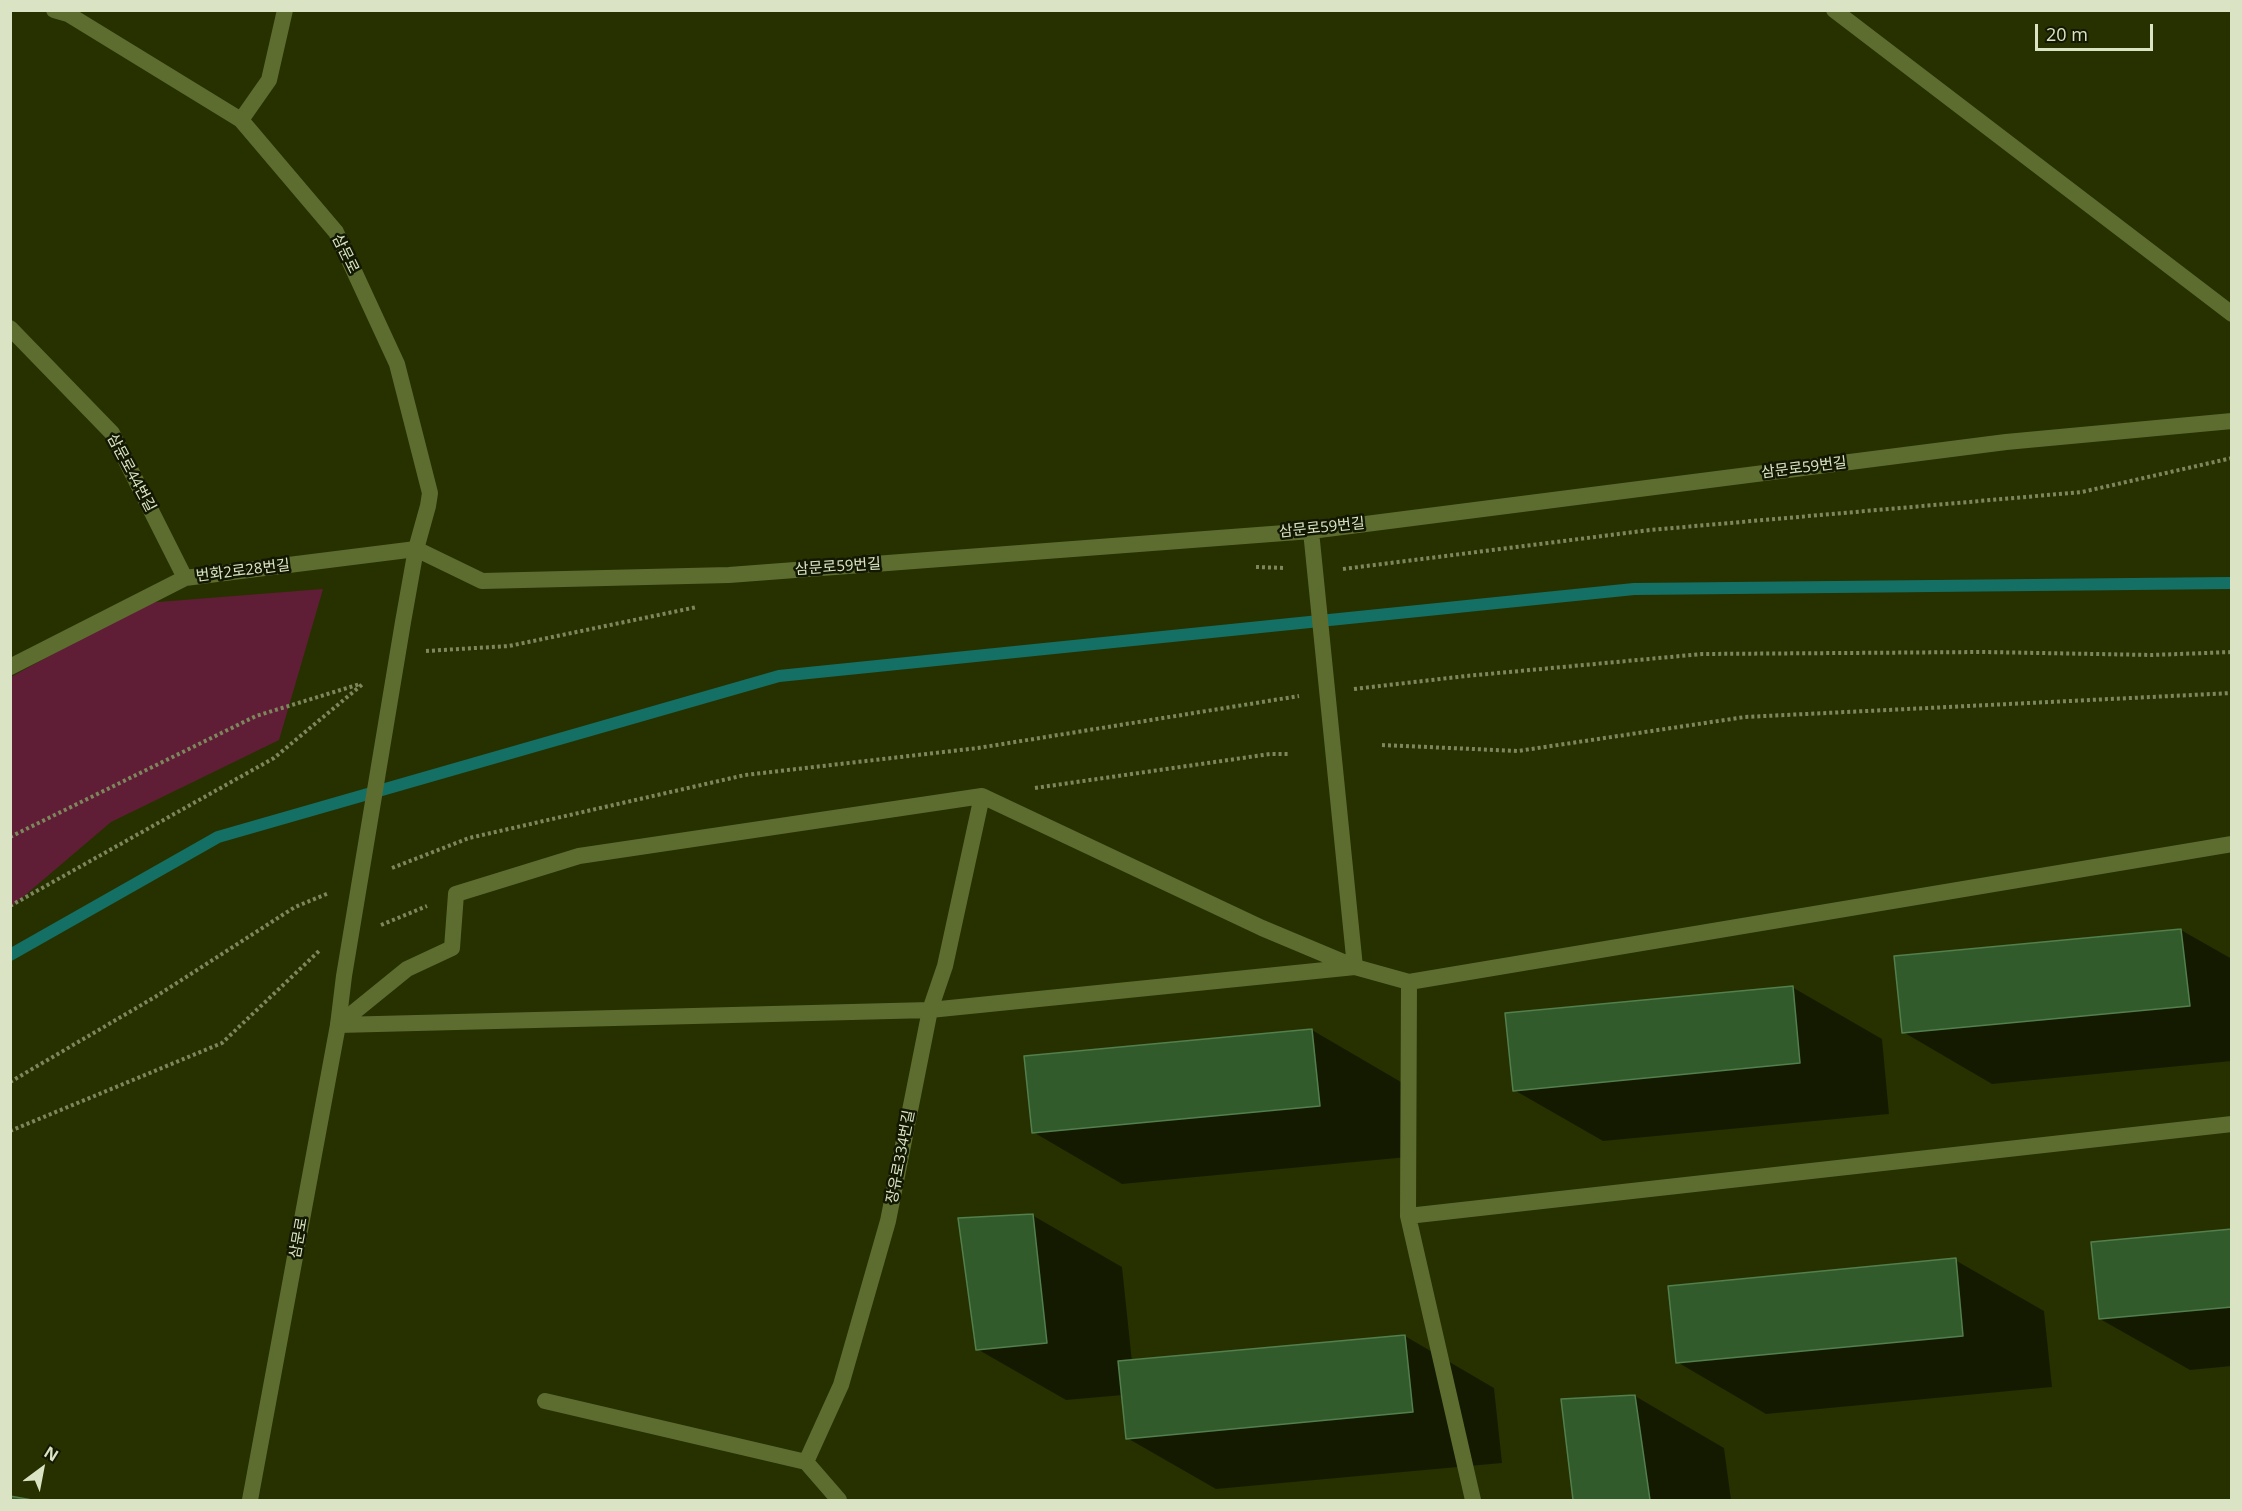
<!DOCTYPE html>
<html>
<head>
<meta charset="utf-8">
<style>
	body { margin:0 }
	#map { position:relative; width:2242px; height:1511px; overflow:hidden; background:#273100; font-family:"Open Sans",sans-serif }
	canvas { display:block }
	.frame { position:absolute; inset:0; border:12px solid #dae4c4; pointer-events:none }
	.north { position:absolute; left:12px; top:1439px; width:60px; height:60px; -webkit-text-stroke:4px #121801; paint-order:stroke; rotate:32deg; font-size:16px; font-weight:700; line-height:24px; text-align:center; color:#dae4c4 }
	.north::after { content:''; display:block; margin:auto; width:21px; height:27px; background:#dae4c4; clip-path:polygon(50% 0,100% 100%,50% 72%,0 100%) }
	.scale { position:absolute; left:2035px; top:24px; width:118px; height:27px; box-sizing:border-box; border:3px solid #dae4c4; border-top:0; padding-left:8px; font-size:18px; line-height:21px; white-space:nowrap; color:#dae4c4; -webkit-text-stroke:4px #121801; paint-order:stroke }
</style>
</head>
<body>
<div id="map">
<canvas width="2242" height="1511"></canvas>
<div class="frame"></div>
<div class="north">N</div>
<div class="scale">20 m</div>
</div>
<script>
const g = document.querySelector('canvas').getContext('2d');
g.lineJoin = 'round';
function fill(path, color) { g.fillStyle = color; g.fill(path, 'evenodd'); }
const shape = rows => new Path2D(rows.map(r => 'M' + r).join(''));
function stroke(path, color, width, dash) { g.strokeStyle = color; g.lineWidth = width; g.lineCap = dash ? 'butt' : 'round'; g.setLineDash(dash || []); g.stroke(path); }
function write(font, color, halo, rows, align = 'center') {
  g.font = font + ' "Open Sans","Noto Sans KR",sans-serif'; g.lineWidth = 5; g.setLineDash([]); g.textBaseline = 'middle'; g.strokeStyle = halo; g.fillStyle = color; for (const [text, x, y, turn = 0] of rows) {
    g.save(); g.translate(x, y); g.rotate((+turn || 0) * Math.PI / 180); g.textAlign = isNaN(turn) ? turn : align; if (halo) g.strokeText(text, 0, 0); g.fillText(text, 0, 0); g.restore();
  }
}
fill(shape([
	[323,589,279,740,111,822,17,902,11,906,11,677,146,603]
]), '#601e36');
fill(shape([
	[2181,930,2232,959,2232,1061,1992,1084,1903,1032],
	[1792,987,1882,1039,1889,1114,1603,1141,1514,1090],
	[1312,1030,1401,1082,1408,1157,1122,1184,1033,1132],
	[1032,1215,1122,1267,1132,1362,1405,1336,1494,1388,1502,1463,1216,1489,1127,1438,1123,1395,1066,1400,977,1349],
	[2232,1230,2232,1366,2190,1370,2100,1319],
	[1955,1260,2044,1311,2052,1387,1766,1414,1677,1362],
	[1635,1396,1724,1448,1731,1500,1574,1500,1562,1400]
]), '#0007');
stroke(shape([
	[10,955,218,837,779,676,1634,589,2232,583]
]), '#147064', 12);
const building = shape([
	[2181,929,2190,1006,1902,1033,1894,956,2181,929],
	[1793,986,1800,1063,1513,1091,1505,1013,1793,986],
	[1312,1029,1320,1106,1032,1133,1024,1056,1312,1029],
	[1033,1214,1047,1343,976,1350,958,1218,1033,1214],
	[2232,1229,2232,1307,2099,1319,2091,1242,2232,1229],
	[1956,1258,1963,1336,1676,1363,1668,1286,1956,1258],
	[1405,1335,1413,1412,1126,1439,1118,1361,1405,1335],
	[1635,1395,1650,1500,1573,1500,1561,1399,1635,1395],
	[10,1496,32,1500,10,1500,10,1496]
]);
fill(building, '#315b2b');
stroke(building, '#537f4d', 1.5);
stroke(shape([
	[1256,567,1285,568],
	[1343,569,1650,530,2082,492,2232,458],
	[426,651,509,646,697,607],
	[1354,689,1466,676,1702,654,1984,652,2152,655,2232,652],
	[1382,745,1518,751,1745,717,2232,693],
	[1035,788,1270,754,1290,754],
	[10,837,256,716,360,684],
	[392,868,469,838,745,775,978,748,1299,696],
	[10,906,274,758,364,683],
	[381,925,427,906],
	[10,1082,155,997,295,907,329,893],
	[10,1131,222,1043,319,951]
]), '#7d875e', 4, [3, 3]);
stroke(shape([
	[1834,10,2232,314],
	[241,120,269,80,285,10],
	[10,328,112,433,185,578],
	[10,667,185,578,416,549,482,581,729,575,1311,531,2006,442,2232,421],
	[1409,982,1408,1216,1473,1500],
	[338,1025,930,1010,1355,967,1409,982,2232,844],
	[338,1025,407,969,452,948,456,894,579,856,982,796,1262,928,1355,967,1311,531],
	[1408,1216,2232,1124],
	[545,1401,806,1462],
	[806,1462,841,1385,888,1221,930,1010,945,966,982,796],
	[806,1462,839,1500]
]), '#5d6d2f', 16);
stroke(shape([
	[54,10,68,14,241,120,336,232,397,364,430,493,428,506,416,549,403,622,344,976,338,1025,250,1500]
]), '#5d6d2f', 16);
write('15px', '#dae4c4', '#121801', [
	["삼문로",345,254,64],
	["삼문로59번길",1804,468,-7],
	["삼문로44번길",131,473,62],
	["삼문로59번길",1322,528,-6],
	["삼문로59번길",838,567,-4],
	["번화2로28번길",243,571,-7],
	["장유로334번길",901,1157,-79],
	["삼문로",299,1238,-80]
]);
</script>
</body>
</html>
